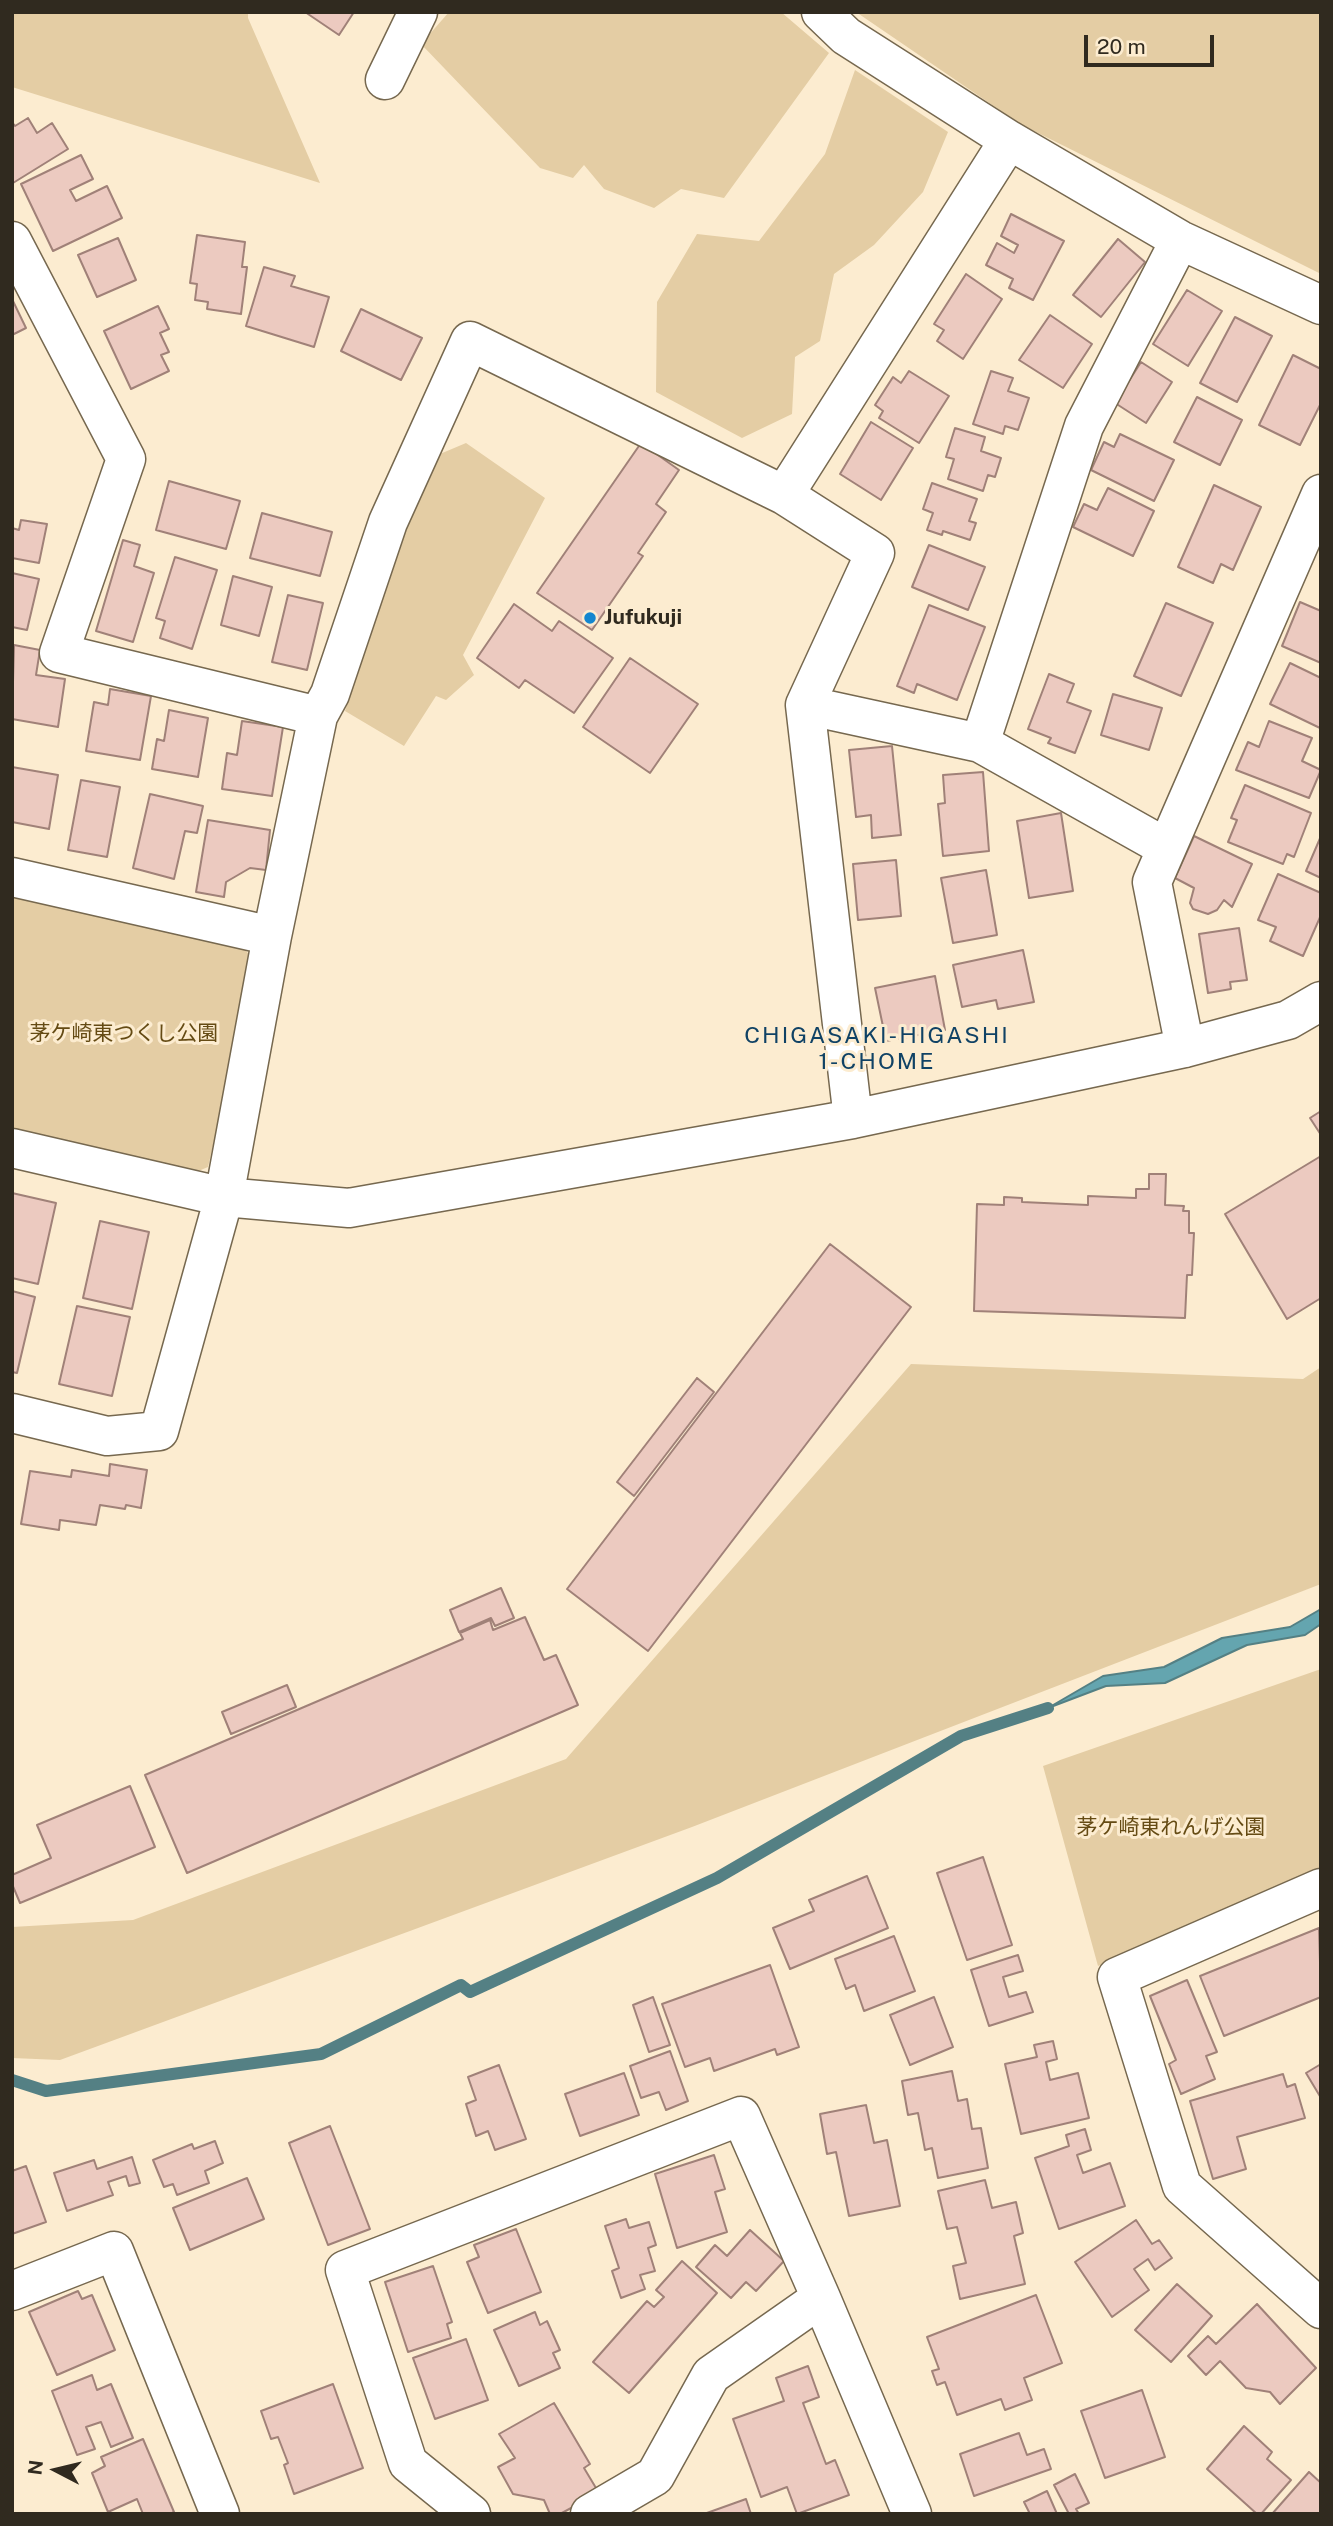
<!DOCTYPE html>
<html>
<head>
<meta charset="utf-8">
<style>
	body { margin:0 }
	#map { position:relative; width:1333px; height:2526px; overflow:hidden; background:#fcecd0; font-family:"Public Sans",sans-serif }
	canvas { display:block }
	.frame { position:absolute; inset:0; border:14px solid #302a1f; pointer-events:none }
	.north { position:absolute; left:21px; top:2435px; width:70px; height:70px; -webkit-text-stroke:5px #fcecd0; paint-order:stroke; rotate:277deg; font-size:19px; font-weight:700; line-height:28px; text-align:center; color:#302a1f }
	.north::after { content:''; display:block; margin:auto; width:24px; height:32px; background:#302a1f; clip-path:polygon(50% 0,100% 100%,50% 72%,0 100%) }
	.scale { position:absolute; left:1084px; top:35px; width:130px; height:32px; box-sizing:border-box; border:4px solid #302a1f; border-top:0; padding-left:9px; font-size:21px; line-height:24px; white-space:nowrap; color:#302a1f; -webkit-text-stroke:5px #fcecd0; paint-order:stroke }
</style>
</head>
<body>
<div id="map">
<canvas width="1333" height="2526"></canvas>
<div class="frame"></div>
<div class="north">N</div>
<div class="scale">20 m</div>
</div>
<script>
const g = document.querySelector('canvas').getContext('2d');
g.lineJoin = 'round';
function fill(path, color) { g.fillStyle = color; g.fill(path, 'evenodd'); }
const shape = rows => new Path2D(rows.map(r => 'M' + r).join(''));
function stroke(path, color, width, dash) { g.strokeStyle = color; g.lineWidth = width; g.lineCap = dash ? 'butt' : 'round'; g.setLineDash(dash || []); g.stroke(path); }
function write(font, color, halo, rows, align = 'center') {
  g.font = font + ' "Public Sans","Noto Sans JP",sans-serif'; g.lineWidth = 6; g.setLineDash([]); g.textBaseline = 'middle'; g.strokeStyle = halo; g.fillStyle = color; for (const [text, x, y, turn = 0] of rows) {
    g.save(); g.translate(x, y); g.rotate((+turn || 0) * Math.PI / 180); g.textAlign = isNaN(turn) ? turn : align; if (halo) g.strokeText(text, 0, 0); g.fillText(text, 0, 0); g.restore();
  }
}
fill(shape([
	[12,12,248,12,248,18,320,183,12,87],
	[449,12,781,12,829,53,724,198,681,189,654,208,604,189,584,165,573,178,540,168,421,44],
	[856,12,1321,12,1321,274,1020,124],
	[855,70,948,132,923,192,874,245,834,274,820,341,795,357,792,414,742,438,656,392,657,302,697,234,759,241,825,154],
	[466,443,545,498,463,655,474,675,446,700,436,696,404,746,345,711,406,521,428,472,440,454],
	[12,895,243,947,255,962,208,1167,196,1172,12,1130],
	[911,1364,1303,1379,1321,1367,1321,1584,692,1827,60,2060,12,2058,12,1927,133,1920,566,1759],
	[1321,1669,1321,1877,1098,1966,1043,1766]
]), '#e4cda4');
const water = shape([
	[1321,1609,1321,1624,1305,1635,1247,1645,1165,1683,1106,1686,1048,1708,1103,1676,1164,1667,1222,1638,1290,1627,1321,1609]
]);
fill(water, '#64a5af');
stroke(water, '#548084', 2);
stroke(shape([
	[12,2080,46,2091,321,2054,461,1985,470,1992,717,1878,961,1736,1048,1708]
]), '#548084', 12);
const building = shape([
	[305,12,354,12,339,35,305,12],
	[28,118,37,133,52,123,68,149,13,183,12,122,15,126,28,118],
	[81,155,93,179,70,190,76,201,107,186,122,218,53,251,21,184,81,155],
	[1011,214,1064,241,1033,300,1009,288,1013,279,986,265,997,243,1014,253,1018,245,1001,236,1011,214],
	[197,235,245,242,242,267,247,267,241,314,207,309,208,302,195,300,197,284,190,283,197,235],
	[118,238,136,280,97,297,78,255,118,238],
	[1118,239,1145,262,1101,317,1073,295,1118,239],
	[264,267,295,276,291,286,329,297,314,347,246,326,264,267],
	[966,274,1002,299,963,359,937,341,944,330,934,324,966,274],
	[1187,290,1222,311,1188,366,1153,344,1187,290],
	[12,299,26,328,12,335,12,299],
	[158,306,169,329,160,333,169,352,161,355,169,371,131,389,104,331,158,306],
	[361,309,422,338,401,380,341,351,361,309],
	[1050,315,1092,344,1063,388,1019,360,1050,315],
	[1235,317,1272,336,1237,402,1200,383,1235,317],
	[1293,355,1321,369,1321,403,1300,445,1259,425,1293,355],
	[1141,362,1172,382,1146,423,1115,403,1141,362],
	[909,371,949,396,919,443,879,418,883,411,875,405,893,377,901,383,909,371],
	[991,371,1013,378,1008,391,1029,398,1018,430,1005,426,1003,434,973,424,991,371],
	[1197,397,1242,420,1220,465,1174,442,1197,397],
	[871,422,913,448,881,500,840,474,871,422],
	[955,428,985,437,981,451,1001,458,995,477,988,475,983,491,948,479,954,459,946,457,955,428],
	[1120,434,1174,460,1154,501,1091,470,1104,442,1114,447,1120,434],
	[641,443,679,470,656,504,666,512,638,553,643,556,592,630,537,593,641,443],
	[169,481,240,501,226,549,156,530,169,481],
	[932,483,977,499,969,521,976,523,970,540,943,531,942,535,927,530,933,513,923,509,932,483],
	[1214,485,1261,507,1233,570,1221,564,1213,583,1178,567,1214,485],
	[1108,488,1154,511,1133,556,1073,527,1084,504,1097,510,1108,488],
	[262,513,332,532,320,576,250,558,262,513],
	[21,520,47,524,39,563,12,558,12,528,19,530,21,520],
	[123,540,140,545,134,566,154,573,133,642,96,631,123,540],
	[929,545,985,567,968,610,912,587,929,545],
	[175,557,217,570,192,649,160,638,165,621,156,618,175,557],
	[12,573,39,579,27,630,12,627,12,573],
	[233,576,272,587,259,636,221,625,233,576],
	[288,595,323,603,307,670,272,662,288,595],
	[1300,602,1321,611,1321,663,1282,646,1300,602],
	[1166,603,1213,623,1181,696,1134,676,1166,603],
	[514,604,552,631,559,621,613,658,574,713,525,680,519,688,477,658,514,604],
	[929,605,985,627,957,700,917,684,914,693,897,686,929,605],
	[14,645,40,650,36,675,65,679,58,727,12,719,14,645],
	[630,658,698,704,650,773,583,727,630,658],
	[1290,663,1321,678,1320,728,1270,704,1290,663],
	[1049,674,1074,684,1067,702,1091,711,1075,753,1048,743,1051,738,1028,729,1049,674],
	[110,689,151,696,140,760,86,751,94,702,108,705,110,689],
	[1113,694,1162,708,1149,750,1101,735,1113,694],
	[169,710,208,718,198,777,152,769,157,739,164,741,169,710],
	[242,721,283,727,272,796,222,789,227,753,237,755,242,721],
	[1269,721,1312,738,1302,761,1321,770,1309,798,1236,770,1248,742,1259,747,1269,721],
	[892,746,901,835,872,838,871,815,856,817,849,750,892,746],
	[12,767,58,775,49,829,12,822,12,767],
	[983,772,989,851,943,856,938,804,945,803,943,775,983,772],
	[81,780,120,787,107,857,68,850,81,780],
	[1245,785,1311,813,1294,857,1287,854,1283,864,1228,842,1237,820,1231,818,1245,785],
	[150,794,203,806,197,833,185,831,174,879,133,868,150,794],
	[1061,813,1073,891,1029,898,1017,821,1061,813],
	[208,820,270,830,266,870,250,868,226,882,224,897,196,892,208,820],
	[1194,836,1252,864,1232,907,1224,900,1217,910,1208,914,1193,909,1190,903,1194,888,1175,878,1194,836],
	[1321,836,1321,878,1306,871,1321,836],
	[896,860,901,916,858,920,853,864,896,860],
	[986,870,997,935,953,943,941,878,986,870],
	[1278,874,1321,893,1321,915,1303,956,1270,941,1276,927,1258,920,1278,874],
	[1239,928,1247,980,1230,982,1231,989,1208,993,1199,934,1239,928],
	[1023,950,1034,1002,998,1009,996,1000,962,1007,953,965,1023,950],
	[935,976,945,1030,886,1041,875,988,935,976],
	[1321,1111,1321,1135,1310,1118,1321,1111],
	[1321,1156,1321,1298,1287,1319,1225,1214,1321,1156],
	[1149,1174,1166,1174,1165,1205,1184,1206,1183,1211,1189,1211,1189,1233,1194,1233,1192,1275,1187,1275,1185,1318,974,1311,977,1204,1004,1205,1004,1197,1022,1198,1022,1202,1088,1205,1088,1196,1136,1198,1136,1189,1149,1189,1149,1174],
	[12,1193,56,1203,38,1284,12,1278,12,1193],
	[100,1221,149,1232,132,1309,83,1298,100,1221],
	[830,1244,911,1307,648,1651,567,1589,830,1244],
	[12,1291,35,1297,17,1373,12,1372,12,1291],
	[77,1306,130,1317,112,1396,59,1384,77,1306],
	[697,1378,714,1392,634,1496,617,1482,697,1378],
	[110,1464,147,1470,141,1508,126,1505,125,1509,100,1505,96,1525,60,1520,59,1530,21,1524,30,1471,71,1477,72,1470,109,1476,110,1464],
	[501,1588,514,1618,495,1626,491,1618,459,1632,450,1610,501,1588],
	[525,1617,544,1660,556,1655,578,1705,187,1873,145,1775,463,1639,460,1633,490,1620,493,1630,525,1617],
	[287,1685,296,1707,231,1734,222,1712,287,1685],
	[130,1786,155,1847,20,1903,12,1884,12,1875,51,1858,37,1825,130,1786],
	[983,1857,1012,1945,967,1960,937,1873,983,1857],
	[867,1876,888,1928,790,1969,773,1928,814,1911,809,1900,867,1876],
	[1319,1928,1321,1997,1224,2036,1200,1976,1319,1928],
	[894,1936,915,1991,864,2011,855,1985,846,1989,835,1959,894,1936],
	[1018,1955,1023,1971,1003,1977,1009,1997,1026,1992,1033,2012,989,2026,971,1970,1018,1955],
	[770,1965,799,2047,777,2055,775,2049,714,2071,710,2058,685,2067,662,2004,770,1965],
	[1187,1980,1217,2052,1206,2056,1215,2079,1181,2094,1169,2064,1176,2060,1150,1996,1187,1980],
	[653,1997,670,2045,649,2052,633,2005,653,1997],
	[934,1997,953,2047,910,2065,890,2015,934,1997],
	[1053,2041,1057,2059,1046,2062,1050,2080,1078,2073,1089,2118,1021,2134,1005,2064,1037,2057,1034,2045,1053,2041],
	[670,2051,688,2101,666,2110,659,2092,641,2098,630,2066,670,2051],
	[1321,2064,1321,2098,1306,2073,1321,2064],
	[499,2065,526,2139,495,2150,488,2131,476,2136,466,2104,476,2100,468,2077,499,2065],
	[952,2071,958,2101,967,2099,972,2129,981,2128,988,2168,938,2178,932,2148,925,2150,918,2113,908,2115,902,2081,952,2071],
	[624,2073,639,2115,580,2136,565,2094,624,2073],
	[1283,2074,1287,2087,1295,2084,1305,2118,1237,2137,1246,2169,1213,2179,1190,2101,1283,2074],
	[866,2105,874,2143,887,2140,900,2206,849,2216,836,2152,827,2154,820,2114,866,2105],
	[330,2126,370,2229,328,2245,289,2143,330,2126],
	[1085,2129,1091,2150,1077,2155,1083,2173,1110,2163,1125,2206,1059,2229,1035,2158,1069,2146,1066,2135,1085,2129],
	[215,2141,223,2163,205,2171,209,2183,177,2195,173,2184,164,2187,153,2160,192,2144,194,2149,215,2141],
	[714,2155,725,2189,715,2192,727,2232,677,2248,655,2174,714,2155],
	[132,2157,140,2183,129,2186,126,2176,108,2182,113,2195,67,2211,54,2173,94,2160,97,2169,132,2157],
	[26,2166,46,2222,12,2234,12,2171,26,2166],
	[247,2178,264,2219,190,2250,173,2208,247,2178],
	[985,2180,992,2208,1016,2202,1023,2233,1014,2236,1025,2284,960,2299,953,2266,966,2263,957,2227,947,2229,938,2191,985,2180],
	[626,2219,629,2228,649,2222,656,2245,648,2248,655,2271,640,2275,645,2289,621,2298,612,2271,619,2268,605,2226,626,2219],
	[1136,2220,1152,2244,1159,2240,1172,2258,1155,2270,1148,2259,1134,2269,1149,2290,1112,2317,1075,2262,1136,2220],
	[516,2229,541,2292,488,2313,467,2262,479,2257,474,2245,516,2229],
	[750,2230,784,2261,756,2291,746,2282,731,2298,696,2267,715,2245,727,2256,750,2230],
	[682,2261,717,2293,629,2393,593,2362,647,2301,654,2307,664,2297,656,2290,682,2261],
	[433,2266,452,2322,447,2324,451,2338,408,2352,385,2282,433,2266],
	[1177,2284,1212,2316,1171,2362,1135,2330,1177,2284],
	[78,2291,82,2299,92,2295,115,2350,57,2375,29,2312,78,2291],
	[1036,2295,1062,2363,1024,2378,1032,2400,1005,2410,1001,2399,957,2415,945,2382,937,2385,932,2371,939,2369,927,2337,1036,2295],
	[1257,2304,1316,2368,1280,2404,1270,2392,1246,2388,1220,2361,1206,2375,1188,2356,1208,2336,1216,2344,1257,2304],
	[535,2312,540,2325,547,2321,560,2350,553,2353,560,2368,519,2386,494,2330,535,2312],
	[466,2339,488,2400,435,2419,413,2358,466,2339],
	[808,2366,819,2397,803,2403,826,2464,835,2460,849,2495,797,2514,787,2487,761,2497,733,2419,784,2401,776,2378,808,2366],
	[92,2375,97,2390,111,2384,133,2438,111,2447,101,2422,86,2427,95,2449,77,2455,52,2391,92,2375],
	[333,2384,363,2468,294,2494,284,2465,288,2463,278,2437,271,2439,261,2411,333,2384],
	[1142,2390,1165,2457,1105,2478,1081,2411,1142,2390],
	[554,2403,590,2464,584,2468,599,2493,560,2514,550,2514,544,2500,513,2494,498,2467,515,2458,499,2434,554,2403],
	[1244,2426,1272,2452,1267,2459,1291,2480,1261,2514,1257,2514,1207,2469,1244,2426],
	[1019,2433,1027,2455,1044,2449,1051,2469,974,2496,960,2454,1019,2433],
	[143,2439,174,2512,170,2514,143,2514,137,2499,108,2512,92,2473,105,2466,101,2457,143,2439],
	[1309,2472,1321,2483,1321,2514,1272,2514,1309,2472],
	[1075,2474,1089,2503,1076,2509,1079,2514,1069,2514,1054,2485,1075,2474],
	[1047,2491,1057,2514,1030,2514,1024,2502,1047,2491],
	[746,2499,751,2514,704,2514,746,2499]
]);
fill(building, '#eccac0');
stroke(building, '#a08178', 2);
const minor = shape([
	[821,12,846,36,1009,140,1180,240,1321,305],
	[385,80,418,12],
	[12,241,126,459,59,653,318,716,272,936,224,1197,159,1431,107,1436,12,1413],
	[784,495,1009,140],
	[805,705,980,743,1165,847],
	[318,716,330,694,388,522,470,341,784,495,875,553,805,705,853,1119],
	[980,743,1084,426,1180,240],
	[12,877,272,936],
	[1185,1048,1152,882,1321,494],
	[12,1148,224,1197,349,1208,853,1119,1185,1048,1288,1020,1321,1001],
	[1321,1888,1117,1977,1182,2186,1321,2309],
	[12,2291,114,2251,220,2514],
	[471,2514,408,2463,345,2270,741,2116,821,2298,912,2514],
	[590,2514,655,2476,711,2375,821,2298]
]);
stroke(minor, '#76684f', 41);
stroke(minor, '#fff', 38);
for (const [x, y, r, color] of [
	[590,618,7,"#1486cf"]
]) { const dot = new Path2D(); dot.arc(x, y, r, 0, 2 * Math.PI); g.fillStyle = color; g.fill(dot); stroke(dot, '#fcecd0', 2.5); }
write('bold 21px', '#302a1f', '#fcecd0', [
	["Jufukuji",604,618]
], 'left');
write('21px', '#654b14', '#fcecd0', [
	["茅ケ崎東つくし公園",124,1034],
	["茅ケ崎東れんげ公園",1171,1828]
]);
g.letterSpacing = '2px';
write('23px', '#104265', '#fcecd0', [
	["CHIGASAKI-HIGASHI",877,1036],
	["1-CHOME",877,1062]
]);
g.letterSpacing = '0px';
</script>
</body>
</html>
